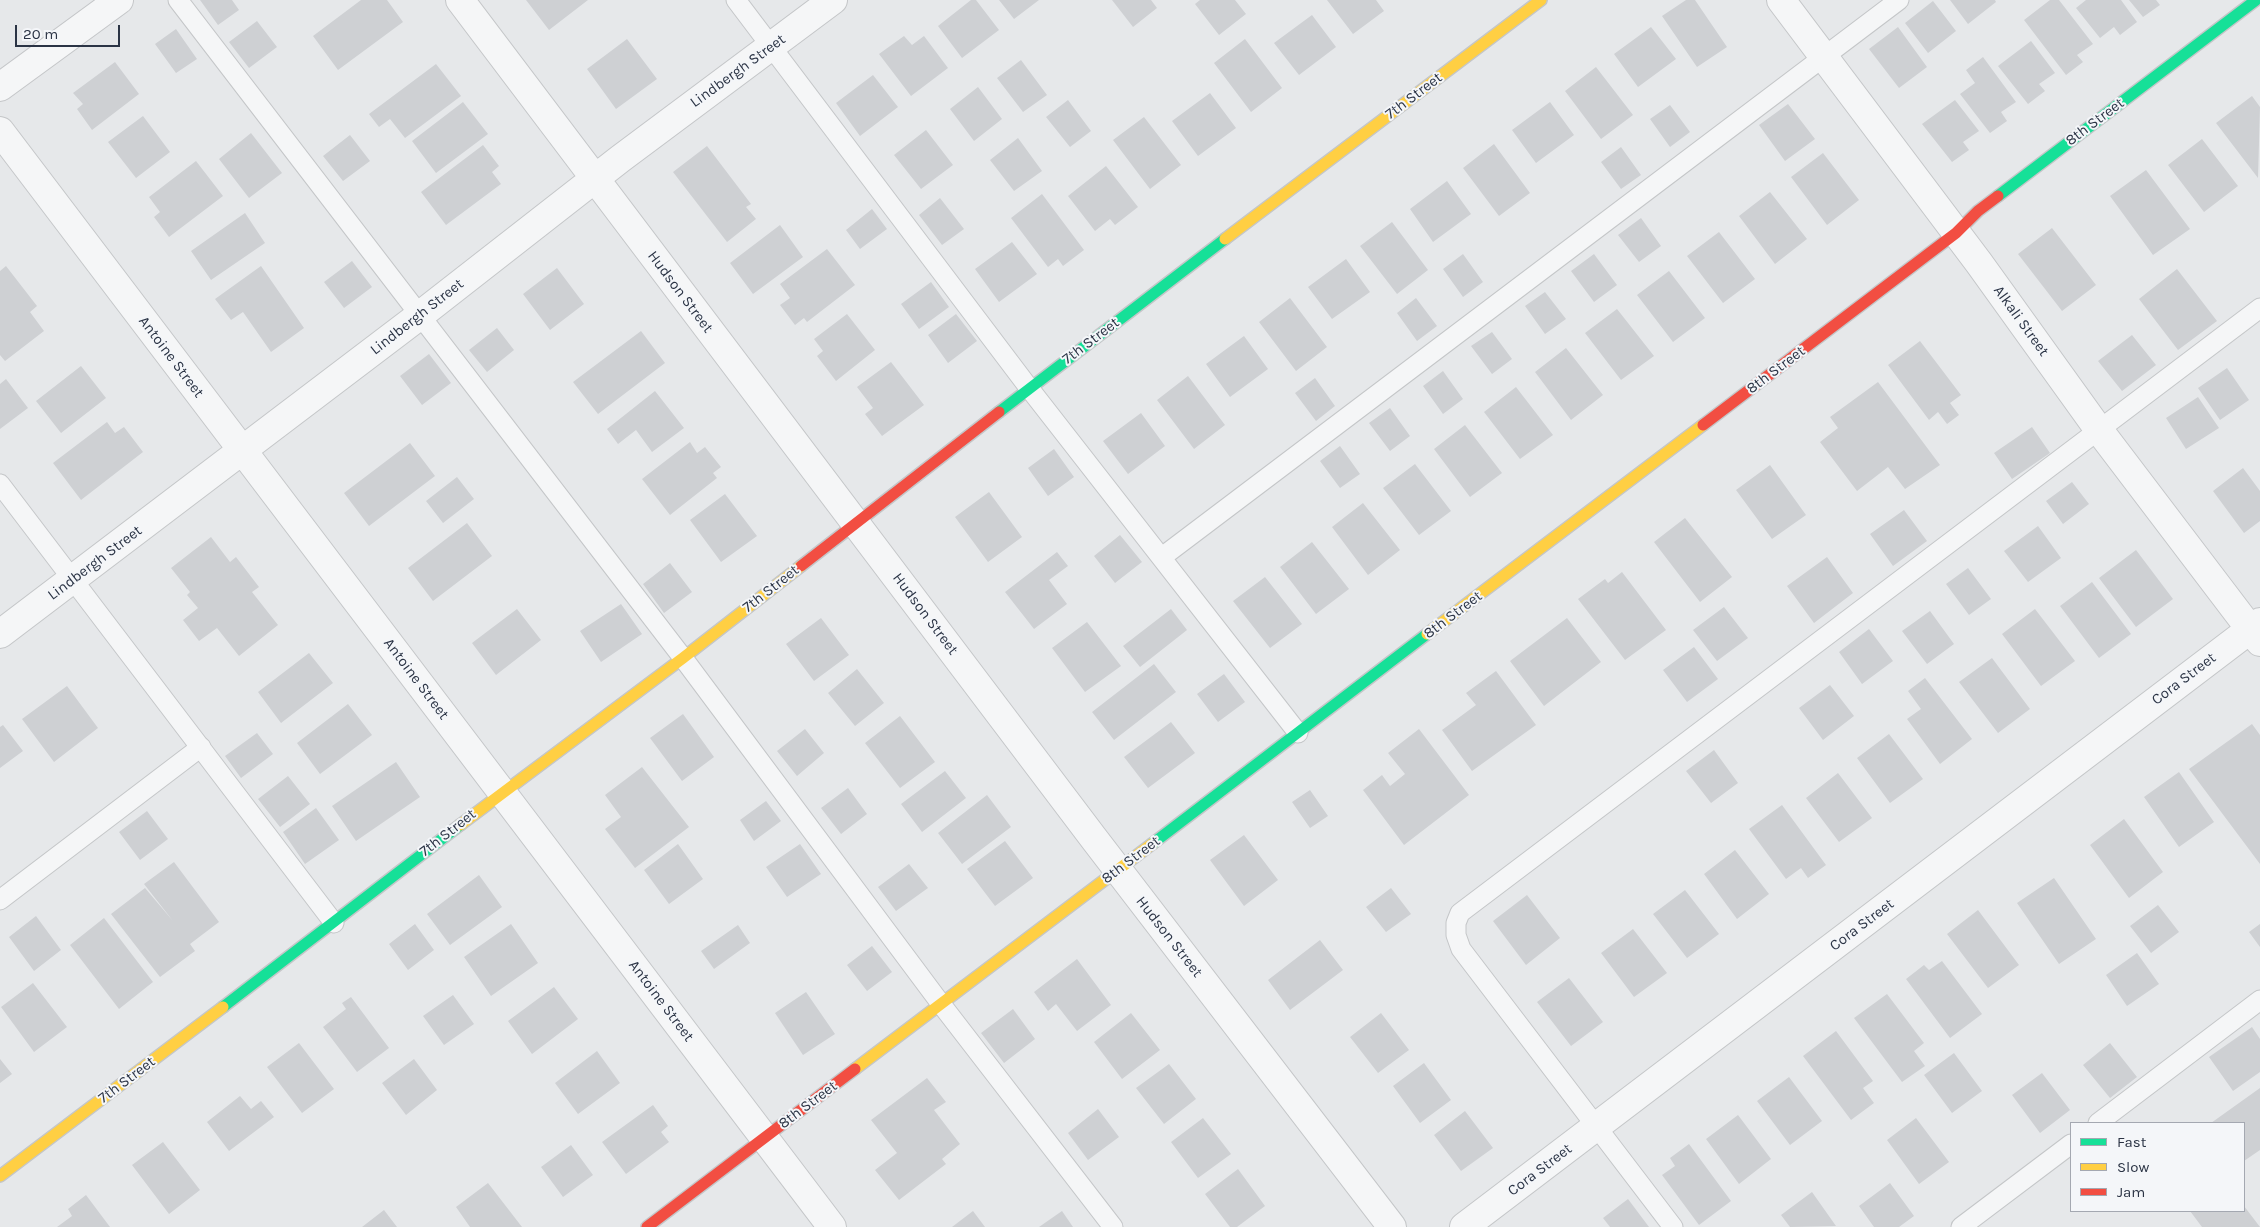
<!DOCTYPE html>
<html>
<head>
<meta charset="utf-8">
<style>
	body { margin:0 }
	#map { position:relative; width:2260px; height:1227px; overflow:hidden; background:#e6e8ea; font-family:Karla,sans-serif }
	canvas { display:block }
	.legend { position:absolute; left:2070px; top:1122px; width:175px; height:90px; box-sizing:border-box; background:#f4f6f9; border:1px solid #a4a8b1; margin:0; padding:6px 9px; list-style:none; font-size:15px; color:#2b3445 }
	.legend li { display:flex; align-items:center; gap:10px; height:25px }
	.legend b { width:25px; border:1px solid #a4a8b1 }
	.scale { position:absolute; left:15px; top:25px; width:105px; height:22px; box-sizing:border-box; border:2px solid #2b3445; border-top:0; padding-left:6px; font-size:15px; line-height:18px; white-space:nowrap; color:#2b3445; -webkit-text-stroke:4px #f4f6f9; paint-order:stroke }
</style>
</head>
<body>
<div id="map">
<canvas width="2260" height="1227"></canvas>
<ul class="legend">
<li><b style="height:6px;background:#16e098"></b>Fast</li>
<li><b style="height:6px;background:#ffcf43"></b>Slow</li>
<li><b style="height:6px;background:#f24e42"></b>Jam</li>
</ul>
<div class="scale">20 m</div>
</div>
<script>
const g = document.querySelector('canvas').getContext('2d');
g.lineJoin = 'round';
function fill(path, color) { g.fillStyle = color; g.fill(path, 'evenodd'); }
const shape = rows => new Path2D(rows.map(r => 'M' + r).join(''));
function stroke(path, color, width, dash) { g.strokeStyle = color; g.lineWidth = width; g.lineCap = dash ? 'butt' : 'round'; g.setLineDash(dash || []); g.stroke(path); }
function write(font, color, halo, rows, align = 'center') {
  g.font = font + ' Karla,sans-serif'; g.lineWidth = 4; g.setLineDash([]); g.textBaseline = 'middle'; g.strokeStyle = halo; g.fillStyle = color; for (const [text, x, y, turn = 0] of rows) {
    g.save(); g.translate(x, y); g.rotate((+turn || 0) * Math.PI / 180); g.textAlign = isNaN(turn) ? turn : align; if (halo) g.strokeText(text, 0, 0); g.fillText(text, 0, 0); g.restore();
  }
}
fill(shape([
	[200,0,232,0,239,10,218,25],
	[361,0,387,0,403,22,338,70,313,36],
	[526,0,588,0,549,30],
	[971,0,976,0,999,30,962,58,938,26],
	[999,0,1039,0,1014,19],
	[1112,0,1151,0,1157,8,1133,27],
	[1200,0,1235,0,1246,14,1219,35,1195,4],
	[1327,0,1376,0,1384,11,1353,34],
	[1686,0,1695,0,1727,47,1697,67,1662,16],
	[1950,0,1995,0,1996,2,1968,24],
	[2050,0,2059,0,2093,44,2077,55,2083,62,2066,75,2024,20],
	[2086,0,2121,0,2137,22,2120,35,2114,27,2100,38,2076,8],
	[2129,0,2156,0,2160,5,2143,17],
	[1933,1,1956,31,1928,53,1905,23],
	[1312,15,1336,47,1299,75,1274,43],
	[257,21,277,47,249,68,229,42],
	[1651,27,1676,59,1638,87,1614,54],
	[1898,27,1927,67,1899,88,1869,49],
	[176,29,197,59,176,73,155,44],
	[904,36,912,45,924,36,948,68,911,96,879,54],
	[627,39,657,79,616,109,587,69],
	[1245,39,1282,88,1251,112,1214,63],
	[2031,41,2055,73,2039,84,2045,91,2028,104,1998,66],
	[1983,57,2016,102,2001,112,2007,121,1990,133,1960,94,1975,83,1966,70],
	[1021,60,1047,95,1023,112,997,78],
	[115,62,139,94,92,130,77,109,83,104,73,93],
	[436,64,461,96,405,138,390,119,379,127,369,114],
	[1596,67,1633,115,1601,139,1565,91],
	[873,75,898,107,860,136,836,103],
	[978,87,1002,119,974,141,950,109],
	[1210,93,1236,128,1198,156,1172,121],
	[2252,96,2260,107,2258,178,2216,123],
	[1068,100,1091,131,1070,147,1046,117],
	[1955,100,1979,131,1963,142,1969,150,1952,162,1922,124],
	[463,102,488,134,436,173,412,141],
	[1550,102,1574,135,1536,163,1512,130],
	[1788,104,1815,139,1785,161,1759,125],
	[1670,105,1690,132,1670,147,1650,119],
	[143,116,170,152,136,178,108,142],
	[1144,117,1181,165,1150,189,1113,140],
	[926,130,953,165,921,189,894,155],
	[251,133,282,173,249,198,219,159],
	[350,135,370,161,343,181,323,156],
	[1018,138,1042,171,1014,191,990,160],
	[2202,139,2238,186,2204,212,2168,165],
	[1494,144,1530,193,1499,216,1463,168],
	[483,145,499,166,492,172,501,184,446,225,421,192],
	[707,146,751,204,746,207,756,219,727,242,673,172],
	[1621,147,1641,175,1621,189,1601,162],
	[1823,153,1859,200,1827,225,1791,177],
	[196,161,223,196,169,237,154,217,160,212,149,197],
	[1106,166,1138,207,1115,225,1110,219,1095,231,1068,196],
	[2146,170,2190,229,2153,255,2110,196],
	[1447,181,1471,214,1433,242,1410,209],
	[1770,192,1807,239,1775,264,1739,216],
	[1042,194,1084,250,1063,266,1058,259,1048,267,1011,218],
	[940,198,964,229,942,245,919,215],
	[872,209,887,229,860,249,846,230],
	[245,213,265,243,211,280,191,251],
	[1641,218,1661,246,1639,262,1618,235],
	[1392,222,1428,270,1397,294,1360,246],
	[780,225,803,257,753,294,730,263],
	[2052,228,2096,285,2062,311,2018,254],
	[1719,232,1755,279,1723,303,1687,256],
	[1012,242,1037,274,999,302,975,269],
	[827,249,855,285,807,322,804,318,795,325,780,305,790,298,780,284],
	[1463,254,1483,282,1463,297,1443,269],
	[1594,254,1617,285,1594,302,1571,271],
	[1346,259,1370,292,1332,319,1308,287],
	[352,261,372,287,344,308,324,282],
	[6,266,37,306,30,312,44,331,5,361,0,355,0,271],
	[261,266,304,328,271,352,243,312,231,320,215,299],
	[557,268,584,304,550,330,523,294],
	[2177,269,2217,321,2178,350,2139,299],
	[1669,271,1705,318,1673,342,1637,295],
	[931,282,949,307,919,329,901,304],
	[1545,292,1566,319,1545,334,1525,306],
	[1290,298,1327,347,1296,371,1259,322],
	[1416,298,1437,326,1417,341,1397,313],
	[1617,309,1654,356,1621,380,1585,333],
	[847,314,875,350,836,381,817,356,823,351,814,339],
	[956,314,977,341,948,363,928,335],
	[497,328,514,350,487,372,469,350],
	[641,331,665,363,598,414,573,382],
	[1492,332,1512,359,1492,374,1471,346],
	[2132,335,2156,365,2122,391,2098,361],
	[1244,336,1268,369,1230,397,1206,364],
	[1920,341,1961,395,1950,403,1959,415,1947,424,1938,412,1929,420,1888,365],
	[1566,348,1603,395,1571,420,1535,372],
	[429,354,451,383,422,405,400,376],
	[891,362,924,405,882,436,865,414,873,408,857,387],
	[81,366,106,398,61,433,36,401],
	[2227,368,2249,400,2220,420,2198,388],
	[1443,371,1463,399,1443,414,1423,386],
	[1188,376,1225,425,1194,449,1157,400],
	[1315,378,1335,406,1316,421,1295,393],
	[6,379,28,408,0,429,0,384],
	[1878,382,1940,465,1905,489,1888,467,1857,491,1820,442,1838,428,1830,417],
	[1516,387,1553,435,1520,459,1484,412],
	[655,391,684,428,652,452,636,430,618,444,607,429],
	[2198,397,2219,428,2186,449,2166,418],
	[1390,408,1410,436,1390,451,1369,423],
	[1141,413,1165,446,1128,474,1103,441],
	[107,422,115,433,124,427,143,452,81,500,53,463],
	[1465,425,1502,473,1470,497,1434,449],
	[2032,427,2050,453,2012,479,1994,453],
	[690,442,697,453,705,447,721,467,713,473,717,478,670,515,642,479],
	[410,443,435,476,369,526,344,493],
	[1340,446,1360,474,1340,488,1320,461],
	[1054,449,1074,477,1048,496,1028,468],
	[1415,464,1451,511,1419,535,1383,488],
	[1770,465,1806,515,1772,539,1736,490],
	[2243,468,2260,491,2260,521,2244,533,2213,491],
	[457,477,474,499,443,523,426,501],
	[2072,482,2089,504,2063,524,2046,501],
	[989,492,1022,537,988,562,955,517],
	[725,494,757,536,721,562,690,520],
	[1363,503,1400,550,1368,575,1332,527],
	[1904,510,1927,541,1893,566,1870,534],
	[1685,518,1732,577,1700,602,1654,542],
	[467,523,492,556,433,601,408,568],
	[2038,526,2061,558,2028,582,2004,551],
	[1120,535,1142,562,1115,583,1094,556],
	[211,537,230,562,236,557,259,587,252,592,278,625,239,656,217,628,199,641,183,620,198,608,187,595,190,592,171,568],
	[1312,542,1349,589,1316,614,1280,567],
	[2136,550,2173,599,2136,627,2099,578],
	[1057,552,1068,566,1049,580,1067,604,1034,629,1005,592],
	[1827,557,1853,593,1814,623,1787,586],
	[670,563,692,592,664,613,643,584],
	[1968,568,1991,599,1969,615,1946,584],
	[1622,572,1666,630,1625,660,1578,599,1605,579,1608,583],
	[1265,577,1302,624,1270,648,1233,601],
	[2092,582,2131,634,2099,658,2060,606],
	[621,604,642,634,601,662,580,631],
	[1724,607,1748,638,1717,661,1693,630],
	[517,609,541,640,496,675,472,643],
	[1171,609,1187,630,1140,667,1123,646],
	[2035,609,2075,661,2041,686,2002,634],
	[1930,611,1954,644,1927,664,1902,631],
	[821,618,849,655,814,681,786,644],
	[1567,618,1601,662,1544,706,1510,661],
	[1087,622,1121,666,1085,692,1052,648],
	[1869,629,1893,661,1862,684,1839,652],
	[1694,647,1718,679,1687,702,1663,670],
	[309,653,333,683,281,723,258,692],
	[1992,658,2030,709,1998,733,1959,682],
	[1154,664,1176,692,1114,740,1092,712],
	[857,669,884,703,855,726,828,693],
	[1496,671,1536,725,1472,771,1442,730,1476,705,1466,693],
	[1224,674,1245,702,1218,722,1197,694],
	[1925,678,1972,739,1940,764,1907,719,1921,709,1908,691],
	[1830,685,1854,716,1823,740,1799,708],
	[67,686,98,728,54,762,22,719],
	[348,704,372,735,320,774,297,743],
	[683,714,714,757,682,781,650,738],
	[900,716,935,762,900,788,865,743],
	[1171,722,1195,753,1148,788,1124,757],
	[2252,724,2260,735,2260,864,2189,769],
	[3,725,23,751,0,768,0,727],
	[805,729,824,753,797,776,777,751],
	[1419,729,1469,795,1404,845,1363,790,1382,775,1390,786,1405,774,1388,753],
	[257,733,273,754,241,778,225,756],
	[1889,734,1923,779,1890,803,1857,758],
	[1714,750,1738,783,1711,803,1686,771],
	[396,762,420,797,356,841,332,806],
	[642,767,689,827,635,868,605,829,621,817,605,795],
	[945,771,966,798,922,832,901,804],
	[2179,772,2214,822,2179,847,2144,797],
	[1838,773,1872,818,1839,842,1806,798],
	[288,776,310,804,280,827,258,799],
	[848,788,867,814,841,834,821,808],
	[1310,790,1328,816,1310,828,1292,802],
	[987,795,1011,827,962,864,938,833],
	[766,801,781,821,754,841,740,820],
	[1782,805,1826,865,1808,878,1801,868,1786,879,1749,829],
	[316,808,339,840,305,864,283,832],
	[147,811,168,839,140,860,119,832],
	[2124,819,2163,872,2129,898,2090,845],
	[1244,835,1278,880,1244,906,1210,860],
	[1005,841,1033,878,995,906,967,869],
	[678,844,703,879,669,904,644,870],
	[800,844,821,874,787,897,766,867],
	[1735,850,1769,894,1737,919,1704,874],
	[174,862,219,922,190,944,195,951,160,977,111,914,145,888,173,921,144,884],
	[909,864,928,888,896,911,878,887],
	[479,875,502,907,450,945,427,914],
	[2054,878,2096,939,2059,964,2017,903],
	[1391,888,1411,914,1386,932,1366,907],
	[1685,890,1719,934,1687,958,1653,914],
	[1527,895,1560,938,1526,965,1493,921],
	[2158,905,2179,932,2151,953,2130,926],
	[1978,910,2019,965,1988,988,1947,934],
	[36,916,61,950,34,971,9,937],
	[104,918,153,982,119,1009,70,945],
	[415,924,434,950,408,970,389,944],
	[511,924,538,963,491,996,464,957],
	[2260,924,2260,947,2249,932],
	[738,925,750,943,714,969,701,951],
	[1633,929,1667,973,1634,997,1601,953],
	[1320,940,1343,970,1290,1010,1268,980],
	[872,946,892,972,867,991,847,965],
	[2137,953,2159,984,2127,1006,2106,975],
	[1077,959,1111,1005,1077,1031,1056,1004,1048,1011,1034,992],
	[1942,961,1982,1014,1950,1038,1906,979,1924,965,1929,970],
	[1569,978,1603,1022,1571,1046,1537,1002],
	[33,983,67,1027,34,1052,1,1007],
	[554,987,578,1019,532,1054,508,1021],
	[806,992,835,1034,803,1055,775,1013],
	[1887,994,1924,1043,1914,1051,1925,1066,1902,1082,1854,1018],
	[453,995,474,1024,444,1045,423,1016],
	[351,997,389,1048,357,1072,323,1027,346,1009,342,1003],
	[1013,1009,1035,1039,1004,1063,981,1033],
	[1131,1013,1160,1050,1122,1079,1094,1042],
	[1381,1013,1409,1050,1378,1073,1350,1037],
	[2252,1027,2260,1039,2260,1072,2233,1091,2209,1057],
	[1836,1031,1873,1081,1863,1088,1874,1103,1851,1120,1803,1056],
	[299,1043,334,1089,302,1113,267,1067],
	[2110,1043,2137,1077,2110,1098,2083,1065],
	[597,1051,620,1083,578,1114,555,1083],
	[1954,1053,1982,1091,1952,1113,1924,1075],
	[0,1059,12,1074,0,1083],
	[414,1059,437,1090,406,1115,382,1083],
	[1424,1063,1451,1100,1420,1123,1393,1086],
	[1169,1064,1196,1099,1164,1124,1136,1088],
	[2042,1073,2070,1110,2040,1133,2012,1095],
	[1789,1077,1822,1121,1790,1145,1757,1101],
	[927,1078,946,1102,934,1110,960,1144,942,1159,946,1164,899,1200,875,1170,897,1153,871,1120],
	[2260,1088,2260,1150,2244,1161,2244,1123,2211,1123],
	[240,1096,251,1109,261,1101,274,1117,229,1151,207,1122],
	[653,1105,668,1126,661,1132,669,1142,626,1174,602,1142],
	[1098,1109,1119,1137,1088,1160,1068,1133],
	[1465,1111,1493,1148,1461,1171,1434,1135],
	[1738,1115,1771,1159,1739,1184,1706,1139],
	[1203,1118,1231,1154,1198,1178,1171,1142],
	[1916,1118,1949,1162,1919,1184,1887,1140],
	[163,1142,200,1190,169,1214,132,1165],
	[1689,1144,1731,1201,1699,1225,1662,1175,1675,1166,1670,1158],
	[571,1145,593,1175,563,1197,541,1167],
	[1238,1169,1265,1206,1237,1227,1230,1227,1205,1194],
	[488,1183,522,1227,470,1227,456,1207],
	[1890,1183,1914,1216,1899,1227,1874,1227,1859,1206],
	[1812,1192,1836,1226,1790,1227,1781,1215],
	[86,1195,110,1227,57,1227,72,1216,68,1209],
	[1628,1199,1649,1227,1610,1227,1603,1218],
	[2244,1206,2260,1227,2202,1227,2190,1211,2244,1211],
	[384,1210,397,1227,362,1227],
	[973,1211,985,1227,952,1227],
	[1062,1211,1073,1227,1039,1227]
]), '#ced0d3');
const lane = shape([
	[178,0,683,658,941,1004,1113,1227],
	[736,0,1029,388,1298,733],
	[0,484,334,923],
	[1162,557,1899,0],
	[0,900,201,747],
	[2098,1123,2260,1000],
	[1673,1227,1461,949,1456,935,1456,923,1460,913,2260,308],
	[1961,1227,2071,1144]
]);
const street = shape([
	[460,0,1095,840,1392,1227],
	[1781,0,1979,263,2099,430,2260,642],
	[0,87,119,0],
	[0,131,832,1227],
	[0,634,419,316,620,159,833,0],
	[1464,1227,2260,622]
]);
const fast = shape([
	[1998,196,2256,0],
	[999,412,1225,239],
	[1152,844,1427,634],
	[223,1007,460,825]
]);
const slow = shape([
	[1225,239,1541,0],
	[1427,634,1703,425],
	[460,825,683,658,801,566],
	[855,1069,1152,844],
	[0,1176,223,1007]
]);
const jam = shape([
	[1703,425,1956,233,1978,211,1998,196],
	[801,566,999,412],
	[647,1227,855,1069]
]);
stroke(lane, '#c4c6c8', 21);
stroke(street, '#c4c6c8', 30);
stroke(fast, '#c4c6c8', 14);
stroke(slow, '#c4c6c8', 14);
stroke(jam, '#c4c6c8', 14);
stroke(lane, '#f5f6f7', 19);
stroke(street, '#f5f6f7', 28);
stroke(fast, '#16e098', 11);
stroke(slow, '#ffcf43', 11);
stroke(jam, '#f24e42', 11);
write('15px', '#2b3445', '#f4f6f9', [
	["Lindbergh Street",738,71,-36],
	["7th Street",1414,96,-37],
	["8th Street",2095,122,-37],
	["Hudson Street",680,292,53],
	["Lindbergh Street",417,317,-38],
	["Alkali Street",2021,321,54],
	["7th Street",1091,341,-37],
	["Antoine Street",171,357,53],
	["8th Street",1776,370,-37],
	["Lindbergh Street",95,563,-37],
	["7th Street",771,589,-38],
	["Hudson Street",925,614,53],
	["8th Street",1453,615,-37],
	["Antoine Street",416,679,53],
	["Cora Street",2184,679,-37],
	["7th Street",448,833,-38],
	["8th Street",1131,860,-37],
	["Cora Street",1862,925,-37],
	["Hudson Street",1169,937,52],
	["Antoine Street",661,1001,53],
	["7th Street",127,1080,-37],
	["8th Street",808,1105,-37],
	["Cora Street",1540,1170,-37]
]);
</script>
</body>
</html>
